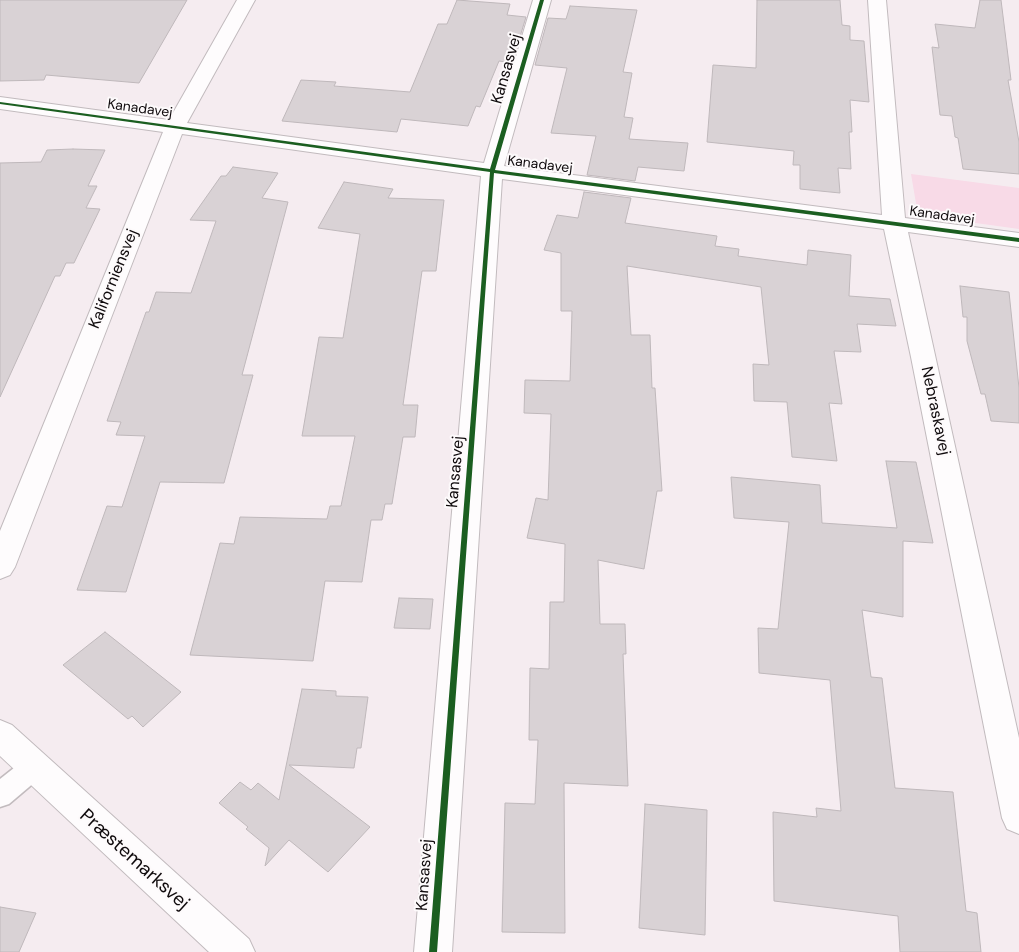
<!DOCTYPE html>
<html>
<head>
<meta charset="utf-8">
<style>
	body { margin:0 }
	canvas { display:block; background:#f5ecf0 }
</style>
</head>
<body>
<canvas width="1019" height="952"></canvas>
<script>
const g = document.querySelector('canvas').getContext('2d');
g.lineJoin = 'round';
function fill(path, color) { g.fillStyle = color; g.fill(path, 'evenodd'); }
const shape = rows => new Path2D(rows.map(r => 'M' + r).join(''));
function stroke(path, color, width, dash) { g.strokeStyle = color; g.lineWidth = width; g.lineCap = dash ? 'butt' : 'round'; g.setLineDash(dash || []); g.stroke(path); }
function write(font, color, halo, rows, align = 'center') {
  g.font = font + ' "DM Sans",sans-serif'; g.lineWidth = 4; g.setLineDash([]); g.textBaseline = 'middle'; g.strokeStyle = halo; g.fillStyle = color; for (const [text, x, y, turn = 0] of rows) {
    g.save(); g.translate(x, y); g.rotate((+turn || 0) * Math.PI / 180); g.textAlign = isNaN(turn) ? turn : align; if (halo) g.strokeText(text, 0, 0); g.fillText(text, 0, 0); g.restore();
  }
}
fill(shape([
	[911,174,1019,188,1019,229,918,215]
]), '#f8dae7');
const building = shape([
	[0,0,187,0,139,83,46,75,44,80,0,81,0,0],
	[457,0,510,4,507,15,526,17,512,63,499,61,480,107,476,106,468,126,401,119,397,132,282,121,301,80,336,82,334,86,410,92,438,24,447,24,457,0],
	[757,0,840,0,842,25,850,26,850,40,864,41,869,102,850,100,852,132,849,132,851,169,838,168,840,193,800,189,800,165,793,165,794,151,707,142,713,65,756,68,757,0],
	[980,0,1001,0,1011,80,1008,80,1019,142,1019,174,963,169,958,138,955,137,952,116,940,115,932,47,939,48,935,24,975,28,980,0],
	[570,6,637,10,623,72,632,73,624,117,633,118,629,139,688,143,684,171,638,167,635,181,587,175,596,136,551,133,567,68,535,65,548,18,566,19,570,6],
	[73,149,105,150,88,186,97,186,86,208,100,209,74,263,66,263,60,276,55,276,0,397,0,163,41,162,47,150,73,149],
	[233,167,278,173,262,198,288,202,242,375,253,375,224,483,160,482,126,592,77,590,107,506,122,507,145,436,116,435,121,422,107,421,146,312,149,312,156,292,191,293,216,221,190,220,221,176,226,176,233,167],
	[344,182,393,189,388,198,444,200,436,271,422,271,403,405,418,405,415,437,403,437,392,504,385,504,382,520,371,520,362,582,325,581,313,661,190,655,220,543,234,544,240,517,327,519,330,506,341,506,355,436,302,436,319,337,343,338,360,234,318,228,344,182],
	[584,192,631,198,625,223,717,236,715,246,739,249,738,256,807,265,808,250,851,255,849,296,890,299,896,326,857,324,861,352,834,351,842,404,829,403,837,461,792,457,787,402,754,401,753,364,769,365,761,287,627,266,631,335,650,335,652,388,655,388,662,491,657,491,644,569,598,560,600,624,625,624,626,654,623,654,628,786,564,783,565,933,502,932,505,803,535,804,538,740,529,740,530,668,549,669,550,602,564,602,565,544,527,538,536,498,548,500,551,414,524,413,525,380,570,381,572,311,561,311,561,253,544,250,557,215,578,218,584,192],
	[960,286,1009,292,1019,388,1019,423,991,421,985,394,981,394,967,341,967,317,963,317,960,286],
	[886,461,916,462,933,543,903,541,903,617,862,610,871,677,882,678,895,788,953,792,966,911,977,913,981,952,900,952,898,916,774,901,773,812,817,817,816,808,841,811,830,680,759,673,758,628,778,629,789,522,734,518,731,477,820,485,822,523,897,528,886,461],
	[399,598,433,599,430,629,394,628,399,598],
	[105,632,181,692,143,727,132,716,128,719,63,665,105,632],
	[302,689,336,691,336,696,368,697,361,748,357,748,354,768,289,765,370,827,328,872,289,840,265,866,269,848,246,829,248,827,219,803,240,782,251,790,258,783,279,800,302,689],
	[645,804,707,810,705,935,639,928,645,804],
	[0,907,36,913,19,952,0,952,0,907]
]);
fill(building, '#d9d2d5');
stroke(building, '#bfb8bb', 1);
const service = shape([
	[33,756,42,760,46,768,42,776,9,804,0,807,0,779,24,760,33,756]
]);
const minor = shape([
	[237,0,255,0,187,123,484,163,533,0,551,0,504,166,882,215,868,0,886,0,905,218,1019,233,1019,247,908,232,1019,738,1019,834,1007,829,1002,818,911,357,884,229,502,179,452,952,414,952,481,176,182,134,15,567,10,575,0,579,0,531,163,132,0,109,0,97,169,120,237,0],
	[0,720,12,725,249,939,255,952,209,952,0,756,0,720]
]);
stroke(service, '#c2bbbe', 3);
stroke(minor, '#c2bbbe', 2);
fill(service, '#fefcfd');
fill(minor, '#fefcfd');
fill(shape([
	[540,0,544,0,495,170,1019,238,1019,242,494,173,437,952,429,952,490,172,0,104,0,102,490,169,540,0]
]), '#1b5e20');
write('14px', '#0f0a0c', '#fdfafb', [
	["Kanadavej",140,109,8],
	["Kanadavej",540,165,7],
	["Kanadavej",942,216,8]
]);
write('16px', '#0f0a0c', '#fdfafb', [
	["Kansasvej",507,69,-74],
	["Kaliforniensvej",114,279,-68],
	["Nebraskavej",935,411,78],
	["Kansasvej",456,472,-85],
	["Kansasvej",425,875,-86]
]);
write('19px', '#0f0a0c', '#fdfafb', [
	["Præstemarksvej",134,860,42]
]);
</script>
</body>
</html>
